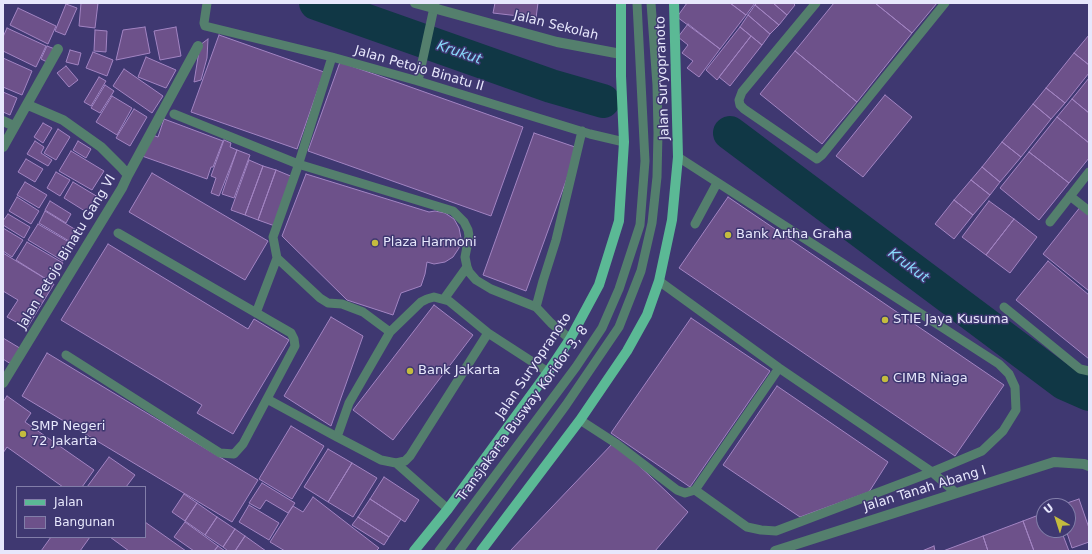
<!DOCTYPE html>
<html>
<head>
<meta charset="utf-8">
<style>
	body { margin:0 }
	#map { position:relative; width:1092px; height:554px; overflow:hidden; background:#3f3871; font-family:"DejaVu Sans",sans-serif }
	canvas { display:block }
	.frame { position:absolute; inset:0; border:4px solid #e7e7fc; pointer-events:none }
	.legend { position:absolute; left:16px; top:486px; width:130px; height:52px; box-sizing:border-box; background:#3f3871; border:1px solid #827ea9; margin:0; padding:5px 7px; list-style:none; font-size:12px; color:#e7e7fc }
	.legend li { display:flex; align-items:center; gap:8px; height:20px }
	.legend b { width:20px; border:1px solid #827ea9 }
	.north { position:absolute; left:1036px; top:498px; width:40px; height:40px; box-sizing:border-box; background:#3f3871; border:1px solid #827ea9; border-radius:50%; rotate:321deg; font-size:11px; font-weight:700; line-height:16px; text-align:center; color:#e7e7fc }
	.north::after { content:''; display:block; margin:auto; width:14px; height:18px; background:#c4bc3e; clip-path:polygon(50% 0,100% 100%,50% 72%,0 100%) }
</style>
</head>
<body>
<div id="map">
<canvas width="1092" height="554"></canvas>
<div class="frame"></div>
<ul class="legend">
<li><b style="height:5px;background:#5bb995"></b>Jalan</li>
<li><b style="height:11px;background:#6d518a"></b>Bangunan</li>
</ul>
<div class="north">U</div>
</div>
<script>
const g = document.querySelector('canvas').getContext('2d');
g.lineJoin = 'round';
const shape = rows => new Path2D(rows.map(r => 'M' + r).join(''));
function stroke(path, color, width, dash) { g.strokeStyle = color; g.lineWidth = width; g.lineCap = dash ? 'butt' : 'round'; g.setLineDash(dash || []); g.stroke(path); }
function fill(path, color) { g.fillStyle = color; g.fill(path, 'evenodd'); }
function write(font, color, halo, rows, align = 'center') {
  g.font = font + ' "DejaVu Sans",sans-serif'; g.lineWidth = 3; g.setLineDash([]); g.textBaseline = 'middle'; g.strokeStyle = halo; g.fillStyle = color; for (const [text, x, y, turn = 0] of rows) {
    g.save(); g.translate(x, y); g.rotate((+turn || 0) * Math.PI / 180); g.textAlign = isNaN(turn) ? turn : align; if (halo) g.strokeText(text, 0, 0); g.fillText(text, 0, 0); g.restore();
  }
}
stroke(shape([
	[316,3,551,86,603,101],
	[730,133,1064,383,1089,394]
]), '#103745', 34);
const building = shape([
	[81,3,98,3,95,28,79,26,81,3],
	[495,3,538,3,536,18,493,13,495,3],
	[687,3,730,3,746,15,720,49,677,17,687,3],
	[730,3,755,3,746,15,730,3],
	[757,3,773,3,787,15,779,25,755,5,757,3],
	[773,3,793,3,795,5,787,15,773,3],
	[834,3,875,3,912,33,857,102,795,51,834,3],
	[875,3,937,3,912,33,875,3],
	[66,4,77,8,65,35,55,31,66,4],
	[755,5,779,25,770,34,748,15,755,5],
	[18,8,56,26,48,44,10,25,18,8],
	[748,15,770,34,762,45,740,27,748,15],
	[688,24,720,49,699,77,687,68,693,61,682,53,688,45,678,37,688,24],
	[145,27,150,53,116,60,123,30,145,27],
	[176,27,181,56,160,60,154,31,176,27],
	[740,27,751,36,717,80,706,70,740,27],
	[7,28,46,46,36,67,3,51,3,37,7,28],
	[95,30,107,31,106,52,94,51,95,30],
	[219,35,324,72,297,149,191,112,219,35],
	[1089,35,1089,65,1074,53,1089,35],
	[751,36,762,45,730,86,719,77,751,36],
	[208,39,207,58,201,80,194,82,200,45,208,39],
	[47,46,55,49,49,63,41,59,47,46],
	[70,50,81,53,78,65,66,62,70,50],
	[795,51,857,102,822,144,760,94,795,51],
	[93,52,113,60,107,76,86,68,93,52],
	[1074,53,1089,65,1089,73,1065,103,1046,88,1074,53],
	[146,57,176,70,166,88,138,77,146,57],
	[3,58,32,71,22,95,3,87,3,58],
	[340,62,523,127,491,216,308,151,340,62],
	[66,66,78,80,69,87,57,73,66,66],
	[124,69,163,96,152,113,113,86,124,69],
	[99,77,106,81,91,106,84,102,99,77],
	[1089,78,1089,113,1072,99,1089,78],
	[105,85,114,91,100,113,91,108,105,85],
	[1046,88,1065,103,1051,119,1033,104,1046,88],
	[3,92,17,98,10,115,3,112,3,92],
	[885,95,912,117,863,177,836,156,885,95],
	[112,96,132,108,117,135,96,122,112,96],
	[1072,99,1089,113,1089,143,1057,117,1072,99],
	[1033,104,1051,119,1021,157,1002,142,1033,104],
	[134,109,147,117,130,146,116,138,134,109],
	[1057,117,1089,143,1089,158,1069,183,1029,152,1057,117],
	[164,119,223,141,213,167,211,167,207,179,142,156,150,134,158,137,164,119],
	[43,123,52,128,43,143,34,137,43,123],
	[58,129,70,137,56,160,44,153,58,129],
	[534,133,578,148,526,291,483,275,534,133],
	[224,140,231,143,230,147,237,150,219,196,211,193,216,178,211,176,224,140],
	[35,141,44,147,41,153,52,160,48,166,27,154,35,141],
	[78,141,91,149,86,158,73,150,78,141],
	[1002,142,1021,157,1000,182,982,167,1002,142],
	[237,150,250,155,234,198,222,194,237,150],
	[71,151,104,171,92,190,59,171,71,151],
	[1029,152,1069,183,1039,220,1000,188,1029,152],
	[26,159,43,169,35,182,18,172,26,159],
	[249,160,263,166,245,215,231,210,249,160],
	[263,166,276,170,258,220,245,215,263,166],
	[982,167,1000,182,990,195,971,180,982,167],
	[276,170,293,177,275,226,258,220,276,170],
	[56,172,70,180,60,196,47,188,56,172],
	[152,173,268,241,245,280,129,212,152,173],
	[306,174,429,212,435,211,445,213,454,219,459,228,461,238,459,248,453,257,445,262,434,264,427,262,425,274,421,286,401,293,393,315,347,300,282,236,306,174],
	[971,180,990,195,973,215,954,200,971,180],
	[25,182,47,195,39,208,17,195,25,182],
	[73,182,98,197,88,213,64,198,73,182],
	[17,197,39,211,31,224,9,211,17,197],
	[728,197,1004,385,955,456,679,268,728,197],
	[954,200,973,215,954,239,935,224,954,200],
	[50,201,71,214,66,223,45,210,50,201],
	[989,201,1014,219,986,255,962,237,989,201],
	[1081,206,1089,213,1089,291,1043,254,1081,206],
	[45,211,81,233,74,244,39,223,45,211],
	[8,214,30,227,24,238,3,225,3,221,8,214],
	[1014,219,1037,237,1010,273,986,255,1014,219],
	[38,224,74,245,63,261,28,240,38,224],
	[3,228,23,240,12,257,3,251,3,228],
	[27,242,63,263,51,282,16,260,27,242],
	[108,244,248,329,254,319,289,340,233,434,197,413,202,405,61,320,108,244],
	[3,253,54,284,27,328,7,317,18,300,3,291,3,253],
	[1048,261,1089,295,1089,359,1016,300,1048,261],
	[434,305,473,335,393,440,353,410,434,305],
	[331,317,363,336,331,426,284,396,331,317],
	[691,318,770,371,690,487,611,433,691,318],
	[3,338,23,350,14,366,3,359,3,338],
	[47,353,258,480,232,522,22,396,47,353],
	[777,386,888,462,869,492,800,517,723,465,777,386],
	[7,396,31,413,25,422,94,470,82,487,63,487,7,447,3,453,3,402,7,396],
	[291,426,324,446,292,499,259,479,291,426],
	[614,442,688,512,655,551,510,551,614,442],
	[328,449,352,463,328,502,304,487,328,449],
	[109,457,135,475,126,487,87,487,109,457],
	[352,463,377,478,353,517,328,502,352,463],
	[384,477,419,500,405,522,370,499,384,477],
	[262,483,295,503,288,513,266,500,260,509,249,503,262,483],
	[184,494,197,503,185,521,172,512,184,494],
	[313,497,379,548,376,551,285,551,270,542,293,506,303,512,313,497],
	[370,499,401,519,389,537,358,517,370,499],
	[1079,499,1089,528,1089,542,1072,548,1066,530,1068,530,1068,506,1058,506,1079,499],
	[197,503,217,517,205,535,185,521,197,503],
	[249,505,279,523,269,540,239,522,249,505],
	[1044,513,1044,530,1061,530,1069,551,1034,551,1023,521,1044,513],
	[217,517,235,529,223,547,205,535,217,517],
	[358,517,389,537,384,545,352,525,358,517],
	[1023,521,1034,551,988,551,983,536,1023,521],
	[145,522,186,551,129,551,110,537,145,537,145,522],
	[185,522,218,546,214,551,194,551,174,537,185,522],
	[235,529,245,536,235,551,228,551,223,547,235,529],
	[245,536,266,551,235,551,245,536],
	[983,536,988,551,943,551,983,536],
	[51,537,90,537,80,551,41,551,51,537],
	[218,546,225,551,214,551,218,546],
	[934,546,935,551,922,551,934,546]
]);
fill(building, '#6d518a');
stroke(building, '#a284c2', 1);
stroke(shape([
	[207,3,204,23,205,26,332,57,418,81,590,134,624,142],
	[816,3,742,92,739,100,740,105,744,109,817,159,822,155,945,3],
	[418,81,435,3],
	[174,114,298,164,453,211,464,222,468,230,469,236,465,257,467,267,469,272,476,280,491,289,536,307,551,323,570,339],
	[678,157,999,364,1009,374,1015,387,1016,410,1003,431,982,451,932,472,776,531,761,530,747,527,695,490],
	[1070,196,1089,211],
	[1050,222,1089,172],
	[695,224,717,183],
	[277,258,320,298,328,303,342,304,363,312,390,332],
	[659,281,779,368,932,472,956,493],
	[444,299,467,267],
	[536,307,543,281,556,240,582,131],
	[1004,307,1080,369,1089,371],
	[256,313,277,258,273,237,297,169,332,57],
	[488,333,410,456,405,461,396,463,381,460,337,437,349,403,390,332,421,302,427,299,434,297,449,301,488,333,548,372],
	[66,355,220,453,234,454,243,444,295,346,294,339,291,333,118,233],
	[267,399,337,437],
	[580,420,617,444,677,490,685,493,695,490,779,368],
	[396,463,448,509],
	[439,551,576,367,602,328,619,289,640,225,645,161,637,3],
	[459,551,566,405,619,327,641,271,652,223,657,177,658,133,657,85,651,3]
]), '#547f6d', 9);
stroke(shape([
	[415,3,557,42,621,54],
	[3,121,14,126],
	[3,147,58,49],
	[128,175,198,46],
	[3,383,122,188,128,175,121,167,101,147,63,120,28,105]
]), '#547f6d', 10);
stroke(shape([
	[775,551,1054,462,1084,464,1089,466]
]), '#547f6d', 10);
stroke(shape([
	[414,551,448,509,548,372,570,339,599,285,619,221,624,142,621,76,621,3],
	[481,551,580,420,627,351,647,315,659,281,672,220,678,157,674,3]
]), '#5bb995', 10);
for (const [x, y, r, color] of [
	[728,235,4,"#c4bc3e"],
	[375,243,4,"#c4bc3e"],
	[885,320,4,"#c4bc3e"],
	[410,371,4,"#c4bc3e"],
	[885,379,4,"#c4bc3e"],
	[23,434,4,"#c4bc3e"]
]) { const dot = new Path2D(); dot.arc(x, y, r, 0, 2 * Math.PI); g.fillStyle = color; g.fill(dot); stroke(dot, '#3f3871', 1.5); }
write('13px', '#e7e7fc', '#3f3871', [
	["Jalan Sekolah",556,26,14],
	["Jalan Petojo Binatu II",419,69,16],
	["Jalan Suryopranoto",663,78,-92],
	["Jalan Petojo Binatu Gang VI",67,252,-59],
	["Jalan Suryopranoto",534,366,-56],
	["Transjakarta Busway Koridor 3, 8",523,414,-54],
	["Jalan Tanah Abang I",925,489,-17]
]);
write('13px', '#e7e7fc', '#3f3871', [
	["Bank Artha Graha",736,235],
	["Plaza Harmoni",383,243],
	["STIE Jaya Kusuma",893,320],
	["Bank Jakarta",418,371],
	["CIMB Niaga",893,379],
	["SMP Negeri",31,427],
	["72 Jakarta",31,442]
], 'left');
write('italic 14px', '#89dcfd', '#3f3871', [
	["Krukut",459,53,19],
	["Krukut",908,266,37]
]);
</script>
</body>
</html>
